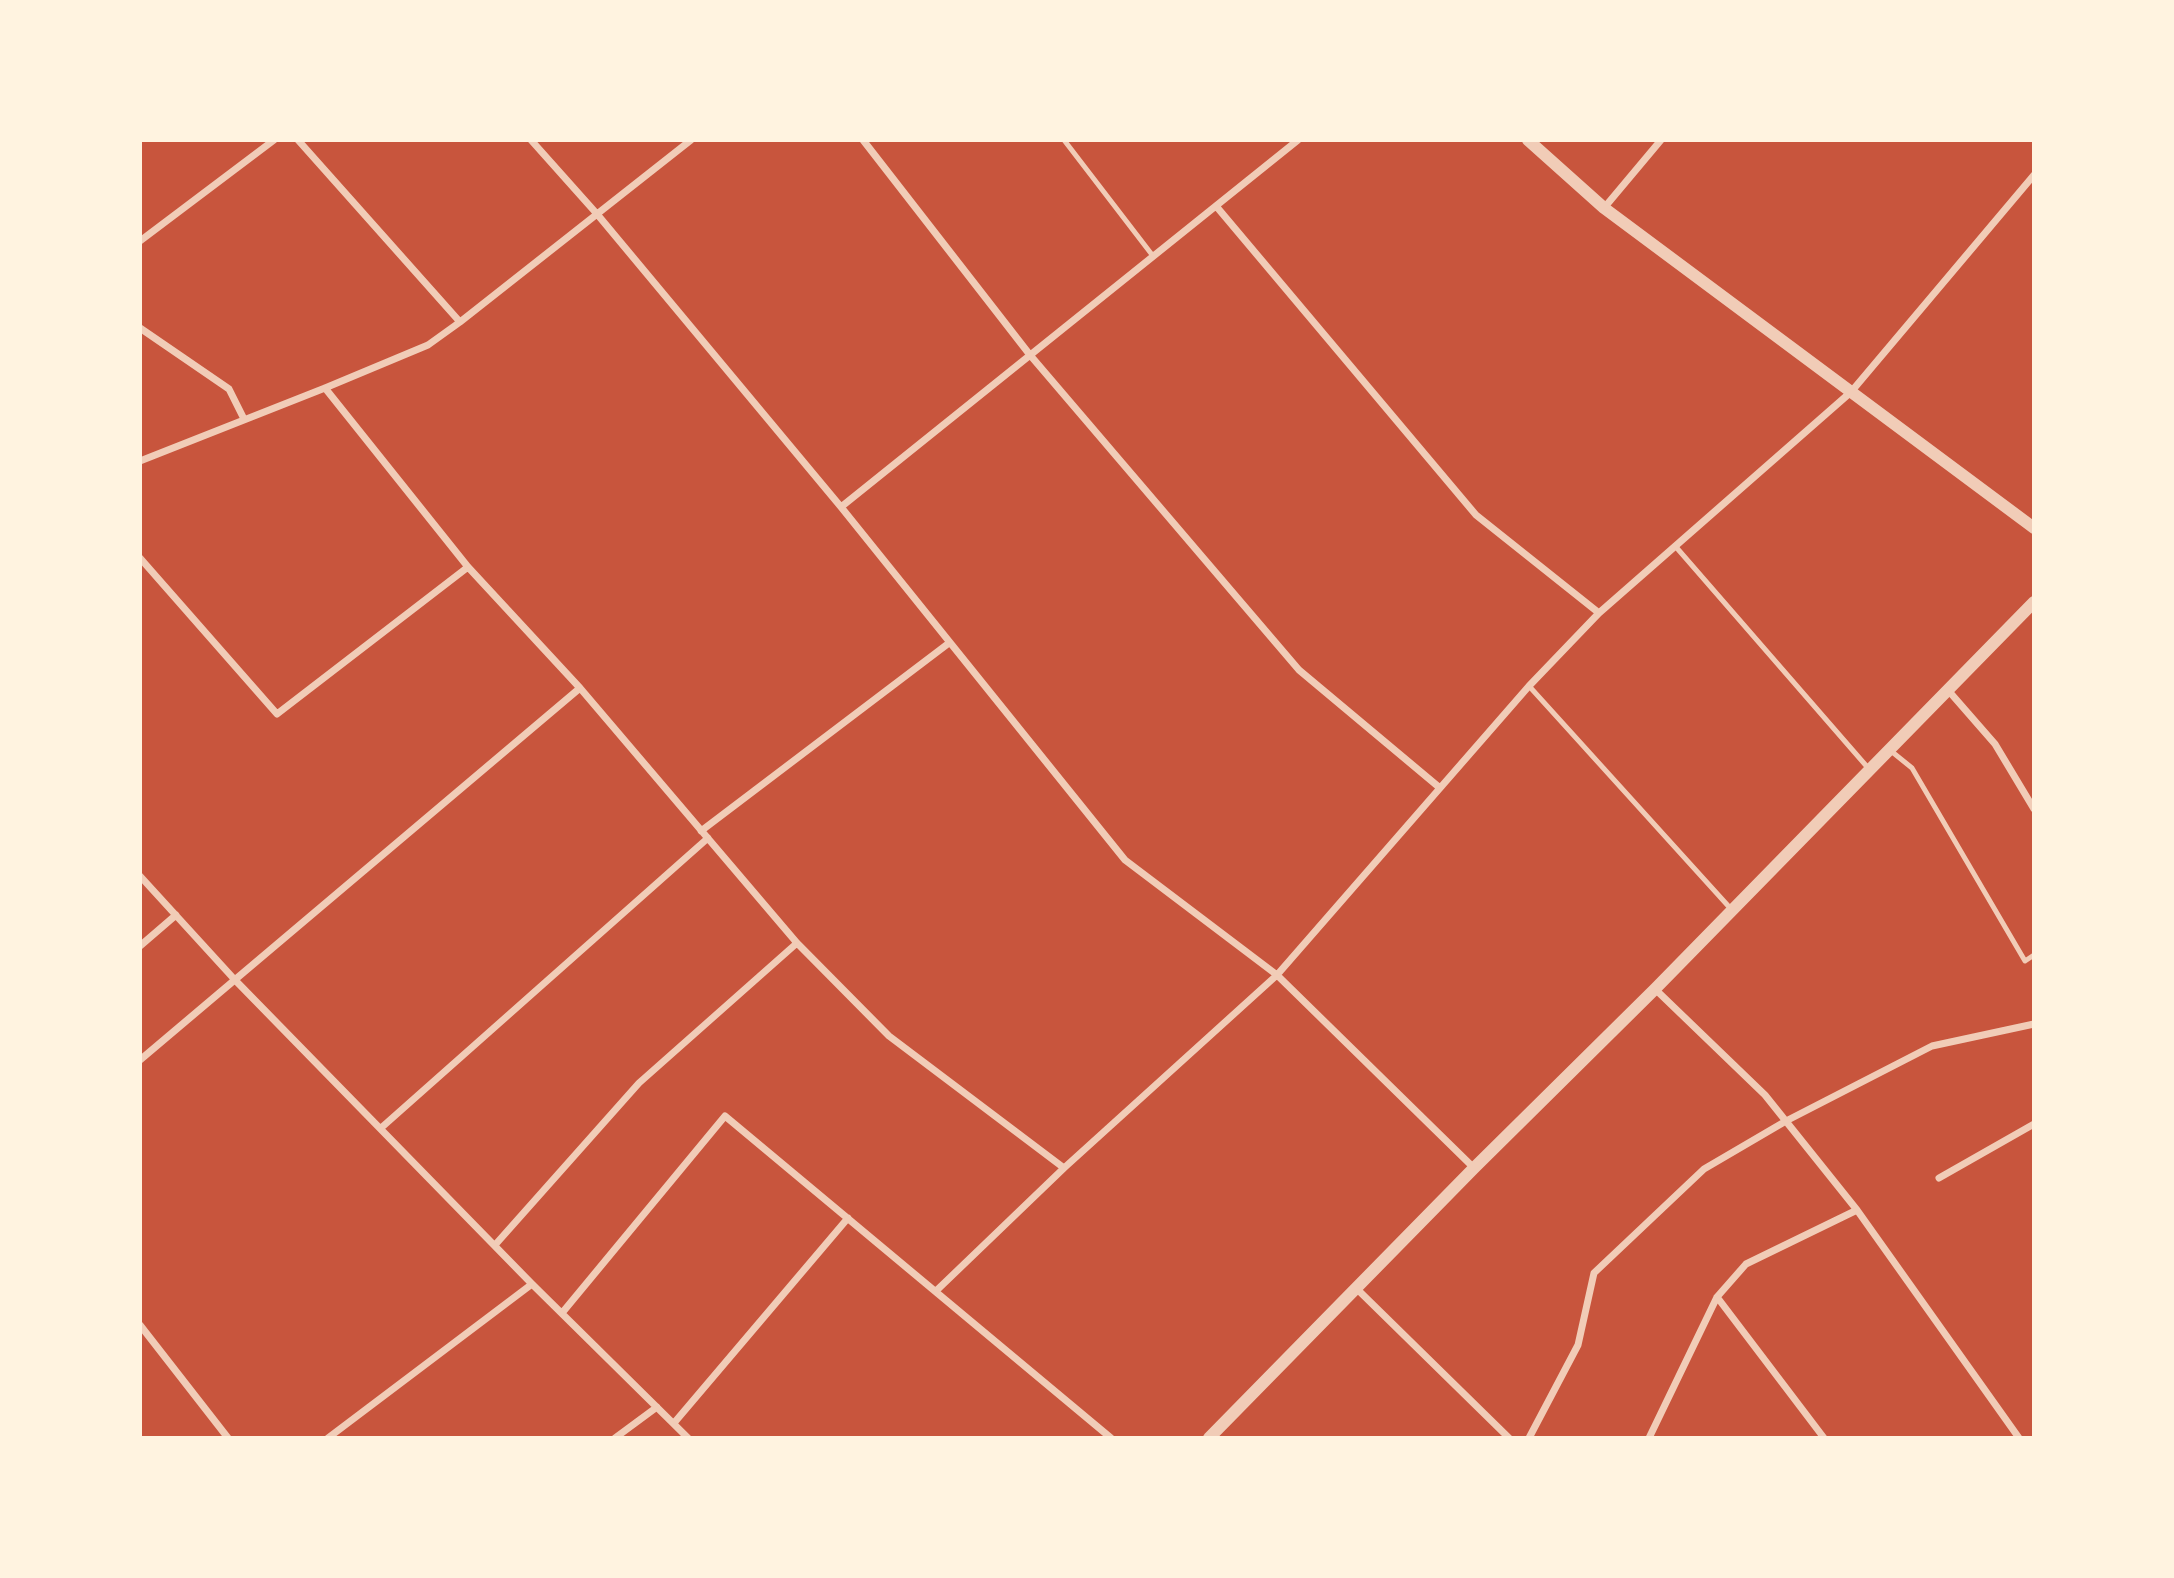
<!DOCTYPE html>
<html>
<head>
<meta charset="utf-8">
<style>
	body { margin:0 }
	#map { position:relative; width:2174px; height:1578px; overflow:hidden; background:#c8553d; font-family:"Archivo Narrow",sans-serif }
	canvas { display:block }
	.frame { position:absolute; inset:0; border:142px solid #fff3e0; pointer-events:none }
</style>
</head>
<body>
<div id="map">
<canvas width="2174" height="1578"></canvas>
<div class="frame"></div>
</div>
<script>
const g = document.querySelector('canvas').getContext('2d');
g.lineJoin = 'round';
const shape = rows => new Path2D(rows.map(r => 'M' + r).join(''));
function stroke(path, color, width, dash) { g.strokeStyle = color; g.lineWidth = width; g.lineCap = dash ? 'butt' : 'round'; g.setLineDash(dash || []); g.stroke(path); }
stroke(shape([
	[1064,140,1153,256],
	[1676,547,1869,769],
	[1529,686,1731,909],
	[1891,751,1912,768,2025,961,2034,955]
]), '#f1ccb7', 5);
stroke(shape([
	[298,140,460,322],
	[531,140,597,214,841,507,1125,860,1277,975,1474,1168],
	[863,140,1030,355,1299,670,1440,788],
	[1216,206,1476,515,1599,613],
	[1604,208,1661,140],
	[140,241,274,140],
	[140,328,229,389,244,419],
	[325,388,468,567,580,688,797,943,889,1036,1064,1168],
	[140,461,325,388,428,345,460,322,691,140],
	[841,507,1298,140],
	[140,558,277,714,468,567],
	[1947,689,1995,744,2034,809],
	[701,831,949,643],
	[140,876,235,980,532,1284,688,1438],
	[140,946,176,915],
	[1655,989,1765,1095,1857,1210,2019,1438],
	[140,1060,580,688],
	[381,1128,708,838],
	[1939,1178,2034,1124],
	[495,1245,639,1083,797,943],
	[1356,1288,1509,1438],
	[936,1291,1064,1168,1277,975,1529,686,1599,613,1851,392,2034,175],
	[1717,1297,1824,1438],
	[562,1313,725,1116,1111,1438],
	[140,1325,228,1438],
	[674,1423,848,1218],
	[328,1438,532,1284],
	[615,1438,657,1407],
	[1529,1438,1578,1345,1594,1273,1704,1169,1786,1121,1932,1046,2034,1024],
	[1649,1438,1717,1297,1746,1264,1857,1210]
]), '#f1ccb7', 7);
stroke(shape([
	[1528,140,1604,208,2034,528],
	[1209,1438,1474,1168,1655,989,2034,602]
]), '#f1ccb7', 12);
</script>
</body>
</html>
